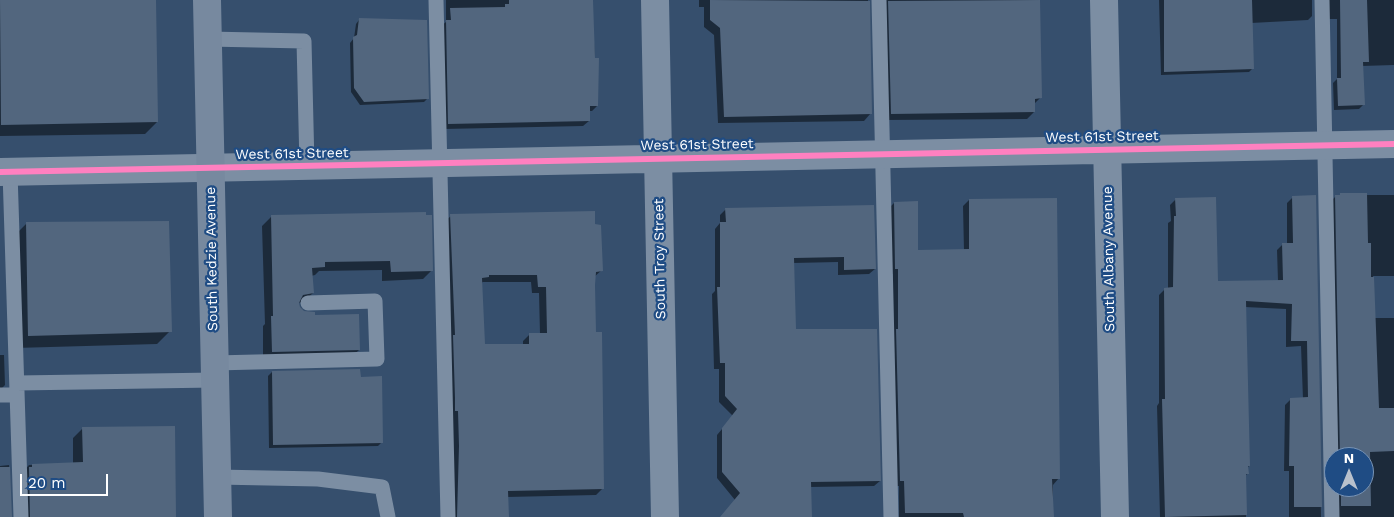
<!DOCTYPE html>
<html>
<head>
<meta charset="utf-8">
<style>
	body { margin:0 }
	#map { position:relative; width:1394px; height:517px; overflow:hidden; background:#364f6d; font-family:"Work Sans",sans-serif }
	canvas { display:block }
	.north { position:absolute; left:1324px; top:447px; width:50px; height:50px; box-sizing:border-box; background:#1f4c84; border:1px solid #7994b5; border-radius:50%; rotate:0deg; font-size:14px; font-weight:700; line-height:20px; text-align:center; color:#fff }
	.north::after { content:''; display:block; margin:auto; width:18px; height:22px; background:#b9c1cc; clip-path:polygon(50% 0,100% 100%,50% 72%,0 100%) }
	.scale { position:absolute; left:20px; top:474px; width:88px; height:22px; box-sizing:border-box; border:2px solid #fff; border-top:0; padding-left:6px; font-size:15px; line-height:18px; white-space:nowrap; color:#fff; -webkit-text-stroke:4px #1f4c84; paint-order:stroke }
</style>
</head>
<body>
<div id="map">
<canvas width="1394" height="517"></canvas>
<div class="north">N</div>
<div class="scale">20 m</div>
</div>
<script>
const g = document.querySelector('canvas').getContext('2d');
g.lineJoin = 'round';
function fill(path, color) { g.fillStyle = color; g.fill(path, 'evenodd'); }
const shape = rows => new Path2D(rows.map(r => 'M' + r).join(''));
function stroke(path, color, width, dash) { g.strokeStyle = color; g.lineWidth = width; g.lineCap = dash ? 'butt' : 'round'; g.setLineDash(dash || []); g.stroke(path); }
function write(font, color, halo, rows, align = 'center') {
  g.font = font + ' "Work Sans",sans-serif'; g.lineWidth = 4.5; g.setLineDash([]); g.textBaseline = 'middle'; g.strokeStyle = halo; g.fillStyle = color; for (const [text, x, y, turn = 0] of rows) {
    g.save(); g.translate(x, y); g.rotate((+turn || 0) * Math.PI / 180); g.textAlign = isNaN(turn) ? turn : align; if (halo) g.strokeText(text, 0, 0); g.fillText(text, 0, 0); g.restore();
  }
}
fill(shape([
	[0,0,155,0,157,122,145,134,0,136],
	[446,0,592,0,597,106,592,111,589,111,589,121,583,126,444,129,441,26,446,22],
	[699,0,868,0,871,113,864,121,718,123,714,35,704,27,704,7,699,7],
	[877,0,1039,0,1040,98,1034,104,1034,112,1027,119,884,120],
	[1159,0,1312,0,1312,16,1308,20,1251,23,1253,68,1249,72,1161,75],
	[1327,0,1394,0,1394,65,1362,66,1363,105,1359,109,1334,110,1333,83,1337,79,1337,19,1328,19],
	[359,20,428,98,424,102,360,105,351,92,350,43,354,38,356,24],
	[1341,195,1394,195,1394,276,1373,276,1373,318,1394,318,1394,517,1336,517,1335,487,1364,487,1364,457,1335,457,1330,202,1336,196],
	[1293,197,1315,197,1321,517,1289,517,1289,471,1284,471,1285,405,1291,399,1303,399,1301,346,1286,347,1286,309,1245,307,1249,466,1247,468,1247,474,1245,476,1246,517,1160,517,1157,406,1159,403,1159,295,1165,289,1168,289,1168,223,1171,221,1170,205,1176,199,1217,282,1278,281,1277,250,1283,244,1287,244,1287,203],
	[969,200,1059,478,1053,485,1053,517,899,517,899,486,894,486,893,274,889,274,888,209,894,203,917,252,964,251,963,206],
	[726,209,875,269,869,274,838,275,838,262,793,263,795,331,880,481,874,486,810,487,811,517,722,517,735,500,717,478,717,435,733,416,719,402,719,369,714,369,712,294,715,291,715,229,720,223,720,215],
	[451,216,594,225,602,270,594,277,594,333,603,488,596,495,507,497,508,517,451,517,444,222],
	[483,282,531,282,532,293,539,293,540,334,530,334,523,341,523,345,483,345,481,283],
	[271,217,432,270,423,279,382,281,382,270,319,271,315,275,311,276,313,293,303,302,297,303,299,309,314,316,359,350,349,359,263,361,263,326,265,324,262,226],
	[27,223,170,331,157,344,15,348,14,236],
	[0,355,4,355,5,385,0,390],
	[272,372,359,378,382,442,378,446,269,448,268,376],
	[82,429,175,517,21,517,20,475,29,465,73,464,73,438],
	[9,465,10,517,0,517,0,466]
]), '#0007');
fill(shape([
	[0,0,156,0,158,122,1,125],
	[509,0,593,0,595,58,599,58,598,106,590,106,590,121,448,124,446,20,451,20,450,8,505,7,505,4,509,4],
	[710,0,870,1,872,114,724,117,720,28,710,20],
	[1040,0,1042,98,1035,99,1035,112,891,114,888,1],
	[1164,0,1252,0,1254,69,1164,72],
	[1340,0,1367,0,1369,62,1363,62,1365,105,1338,106,1337,78,1341,78],
	[359,18,427,20,429,99,364,102,354,88,353,37,357,35],
	[1340,193,1367,193,1368,243,1371,243,1371,277,1374,277,1379,408,1394,408,1394,451,1370,452,1371,506,1341,506,1341,487,1364,487,1364,457,1340,457,1335,195,1340,195],
	[1316,195,1322,507,1294,507,1294,466,1289,466,1290,398,1308,397,1307,341,1291,341,1292,304,1246,301,1250,466,1248,466,1249,474,1246,474,1247,515,1165,517,1162,399,1165,399,1164,288,1173,287,1174,216,1176,216,1175,198,1216,197,1218,281,1283,280,1282,243,1293,243,1292,196],
	[1057,198,1060,479,1052,479,1054,517,964,517,963,513,905,513,904,481,900,481,896,329,898,329,898,269,895,269,894,202,918,201,918,250,969,249,969,199],
	[874,205,876,269,844,270,844,257,794,258,796,329,877,329,881,481,811,482,812,517,720,517,740,493,722,472,722,428,737,409,725,396,725,363,720,363,717,287,720,287,720,222,726,222,725,208],
	[595,211,595,224,601,225,603,271,596,272,595,285,596,332,602,332,604,489,508,491,509,517,457,517,459,446,458,411,455,411,455,398,453,335,455,335,450,214],
	[489,275,537,275,538,287,546,287,547,333,529,333,529,344,485,344,482,278,489,277],
	[426,212,426,215,432,215,433,271,391,272,390,261,325,262,325,267,312,268,314,293,303,295,299,303,300,307,304,311,315,312,315,315,359,314,360,350,272,352,271,316,273,316,271,215],
	[169,221,172,332,28,336,26,222],
	[360,369,361,377,382,376,383,443,273,445,272,371],
	[175,426,176,517,30,517,29,467,32,467,32,464,83,462,82,427],
	[0,467,10,467,12,517,0,517]
]), '#52667e');
stroke(shape([
	[436,0,448,517],
	[879,0,891,517],
	[1322,0,1332,517],
	[208,39,304,41,307,166],
	[10,172,21,517],
	[215,363,377,359,375,301,308,303],
	[17,383,215,380],
	[0,395,17,395],
	[217,477,318,479,382,487,388,517]
]), '#7c8ea3', 15);
stroke(shape([
	[655,0,665,517],
	[1104,0,1115,517],
	[0,172,1394,144]
]), '#7c8ea3', 28);
stroke(shape([
	[207,0,218,517]
]), '#77899f', 28);
stroke(shape([
	[0,172,1394,144]
]), '#ff80c0', 6);
write('14px', '#fff', '#1f4c84', [
	["West 61st Street",1102,137,-1],
	["West 61st Street",697,145,-1],
	["West 61st Street",292,154,-1],
	["South Kedzie Avenue",212,259,-91],
	["South Troy Street",660,259,-91],
	["South Albany Avenue",1109,259,-91]
]);
</script>
</body>
</html>
